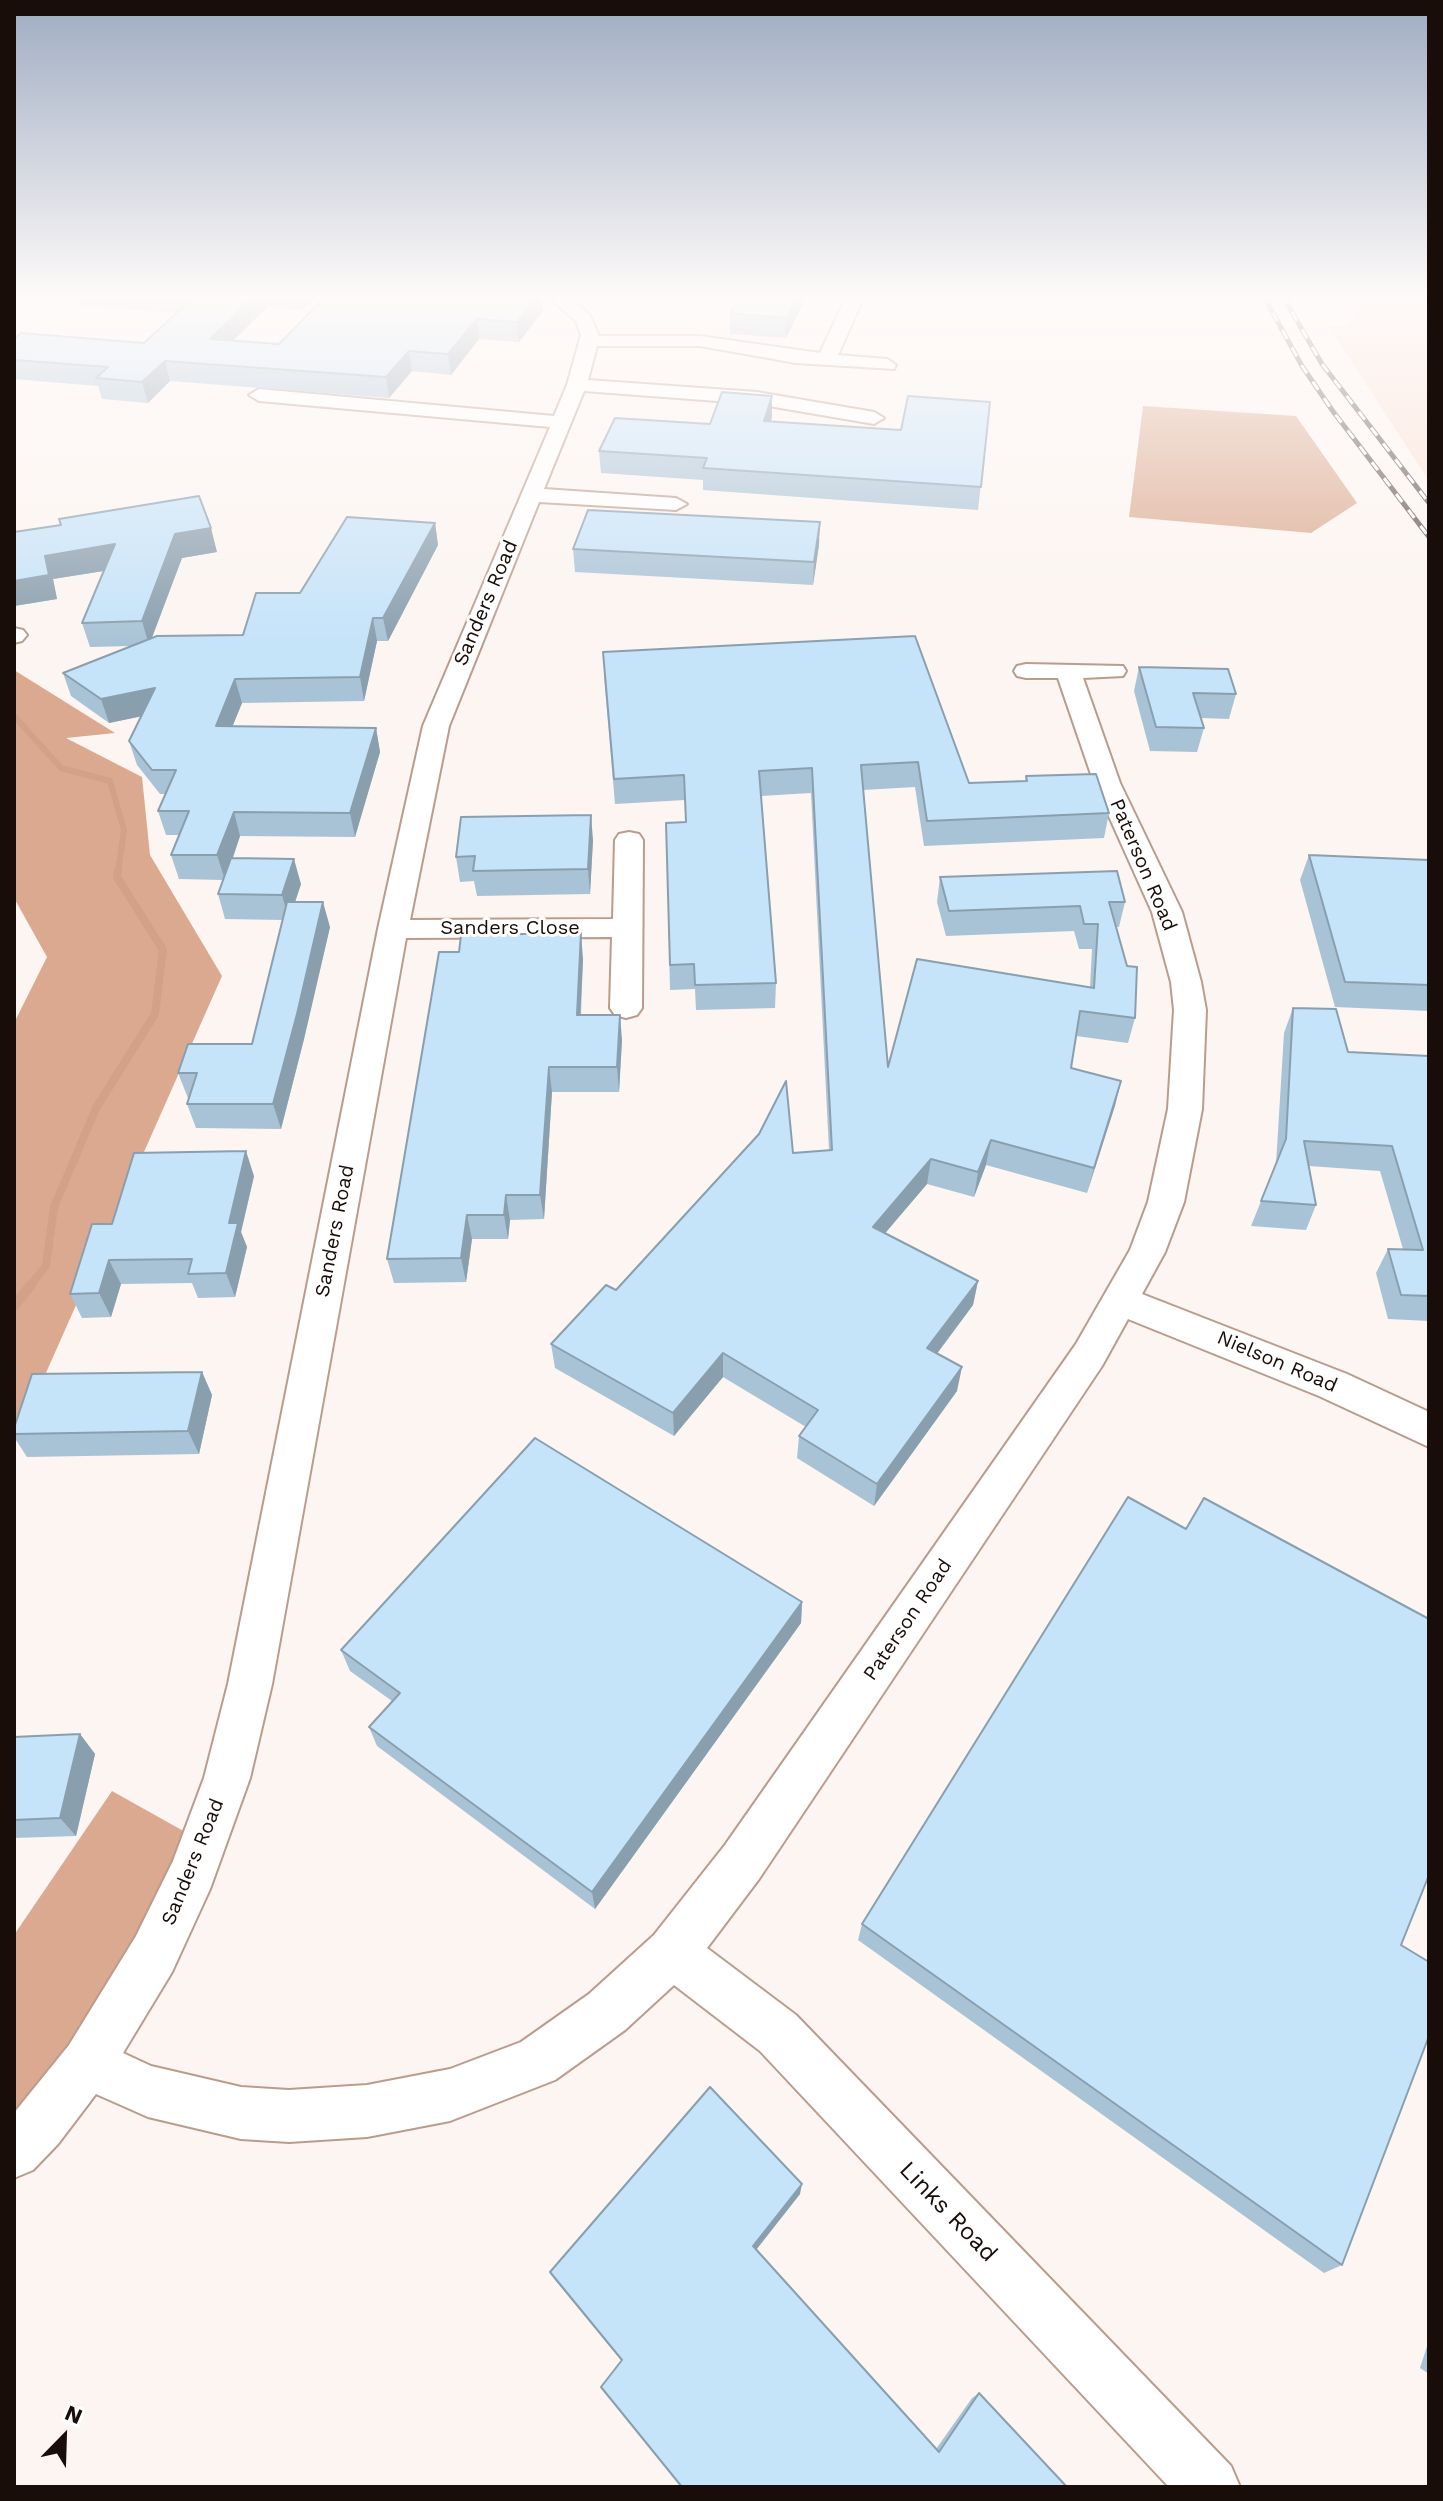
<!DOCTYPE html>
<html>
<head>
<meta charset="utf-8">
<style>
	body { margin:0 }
	#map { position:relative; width:1443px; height:2501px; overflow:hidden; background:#fcf5f1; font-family:"Work Sans",sans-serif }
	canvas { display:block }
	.frame { position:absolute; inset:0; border:16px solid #180d08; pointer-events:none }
	.north { position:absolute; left:24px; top:2397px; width:80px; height:80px; -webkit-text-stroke:6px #fff; paint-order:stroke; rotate:23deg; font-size:22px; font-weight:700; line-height:32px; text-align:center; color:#180d08 }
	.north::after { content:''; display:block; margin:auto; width:28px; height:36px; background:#180d08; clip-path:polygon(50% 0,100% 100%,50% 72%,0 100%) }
</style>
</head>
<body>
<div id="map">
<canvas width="1443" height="2501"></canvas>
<div class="frame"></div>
<div class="north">N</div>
</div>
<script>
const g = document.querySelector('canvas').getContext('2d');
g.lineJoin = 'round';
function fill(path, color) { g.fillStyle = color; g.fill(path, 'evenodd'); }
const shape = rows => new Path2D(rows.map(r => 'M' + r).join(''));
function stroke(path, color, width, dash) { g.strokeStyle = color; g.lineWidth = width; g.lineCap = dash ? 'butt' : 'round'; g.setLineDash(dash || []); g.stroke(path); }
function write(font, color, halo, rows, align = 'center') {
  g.font = font + ' "Work Sans",sans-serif'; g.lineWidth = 6; g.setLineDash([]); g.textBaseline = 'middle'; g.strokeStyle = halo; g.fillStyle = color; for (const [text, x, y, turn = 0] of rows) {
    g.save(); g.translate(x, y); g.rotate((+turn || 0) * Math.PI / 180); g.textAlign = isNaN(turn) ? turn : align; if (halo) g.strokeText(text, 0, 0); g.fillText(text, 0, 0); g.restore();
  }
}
fill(shape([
	[1367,295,1429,295,1429,481,1327,324,1347,327]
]), '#fae0d3');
fill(shape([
	[1143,406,1296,416,1357,503,1311,533,1129,517],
	[14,670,115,733,66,738,142,777,150,855,222,976,14,1445,14,1023,47,957,14,898],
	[112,1791,187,1833,193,1872,14,2147,14,1935]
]), '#daa98f');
stroke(shape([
	[14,716,61,768,110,781,124,830,118,872]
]), '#d2a188', 6);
stroke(shape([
	[29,1287,46,1266,54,1207,96,1108,155,1014,163,950,117,877,118,870]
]), '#d2a188', 8);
stroke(shape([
	[14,1306,31,1285]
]), '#d2a188', 10);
const minor = shape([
	[546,295,566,295,590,315,599,336,700,336,820,353,847,295,865,295,838,355,887,359,896,365,894,369,796,363,700,346,597,346,588,380,757,392,874,412,884,418,874,424,757,404,584,391,544,489,676,498,687,504,676,510,539,502,449,726,410,920,613,919,615,840,619,834,629,832,639,834,643,840,642,1008,637,1015,626,1018,615,1015,610,1008,612,937,406,938,272,1684,250,1778,210,1889,172,1972,123,2053,151,2066,241,2087,289,2090,367,2085,450,2069,521,2042,589,1994,654,1935,725,1845,1076,1344,1130,1250,1148,1202,1168,1109,1174,1010,1171,982,1152,912,1094,783,1058,678,1026,678,1017,676,1014,671,1017,666,1026,664,1123,666,1126,671,1123,676,1083,678,1120,783,1182,912,1201,982,1206,1010,1202,1109,1184,1202,1165,1252,1142,1294,1347,1374,1429,1412,1429,1447,1319,1396,1128,1319,1102,1366,759,1879,707,1948,796,2015,1231,2466,1240,2487,1169,2487,760,2051,674,1985,625,2030,555,2080,450,2121,367,2137,289,2142,241,2139,148,2117,96,2094,58,2144,33,2170,14,2178,14,2113,69,2045,136,1936,173,1861,204,1778,228,1684,378,929,423,726,550,427,259,401,249,395,259,389,554,416,567,385,581,335,576,321,546,295],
	[14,628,23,630,27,635,22,641,14,643,14,628]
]);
stroke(minor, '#bb9c8c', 4);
fill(minor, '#fff');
const rail = shape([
	[1263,295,1302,366,1332,410,1429,537],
	[1282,295,1322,364,1429,503]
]);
stroke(rail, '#5c524e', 5);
stroke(rail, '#fff', 3, [10]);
fill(shape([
	[79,295,318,295,302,310,267,307,233,340,279,344,327,295,542,295,543,311,519,342,479,339,451,375,412,371,389,398,170,381,148,403,102,399,98,386,14,379,14,339,144,343,177,313,81,305],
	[807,295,786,338,730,334,730,313],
	[990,402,978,510,703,490,703,480,601,473,599,451,710,424,772,417,771,421,901,430],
	[435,523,438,545,388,641,377,641,364,701,242,703,232,726,376,728,380,752,355,837,240,836,233,858,301,884,295,902,330,927,304,1039,281,1129,196,1128,187,1104,189,1098,188,1098,178,1073,252,1044,283,920,225,919,218,894,223,880,179,879,171,855,179,835,166,835,158,811,166,794,160,794,137,765,129,741,142,716,109,723,71,696,63,673,132,646,90,647,82,623,104,571,53,579,57,599,14,606,14,532,217,552,182,558,152,638,243,635,300,593],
	[819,545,813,585,575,572,573,549],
	[915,636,969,783,1025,781,1026,776,1109,813,1104,838,924,846,915,787,863,790,888,1067,1090,987,1092,949,1079,949,1074,931,946,936,937,902,940,877,1125,902,1119,927,1116,927,1135,1018,1128,1043,1076,1036,1071,1068,1121,1081,1087,1193,986,1165,974,1197,927,1184,885,1233,978,1281,973,1305,937,1354,957,1391,874,1506,797,1458,799,1436,806,1427,723,1377,674,1436,555,1368,551,1344,616,1290,793,1153,829,1150,811,793,761,796,776,983,775,1008,696,1010,695,989,670,990,666,823,685,822,685,800,615,804,604,676],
	[1139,667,1236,694,1229,719,1201,718,1204,728,1197,752,1150,751,1134,691],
	[593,840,590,894,477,896,474,881,460,882,456,857],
	[1309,855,1429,860,1429,1011,1335,1007,1300,880],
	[583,959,581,1015,622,1040,619,1092,552,1092,544,1219,510,1220,508,1239,472,1239,466,1282,394,1283,387,1259],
	[1293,1008,1348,1052,1429,1056,1429,1321,1388,1319,1376,1273,1388,1249,1403,1249,1380,1171,1309,1166,1316,1205,1306,1230,1251,1226,1276,1164,1284,1033],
	[254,1176,241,1232,247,1247,235,1297,198,1298,192,1283,121,1284,111,1317,82,1318,70,1294,112,1224],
	[202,1372,212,1395,199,1454,27,1457,14,1437,14,1434],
	[802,1602,801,1623,595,1909,377,1746,369,1727,392,1701,350,1671,341,1650],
	[80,1734,95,1754,76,1836,14,1838,14,1737],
	[862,1924,1401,1945,1342,2265,1324,2273,858,1940],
	[800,2194,756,2250,936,2449,972,2398,979,2393,1067,2487,622,2361,555,2280,550,2272],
	[1429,2340,1429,2374,1420,2368]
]), '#a9c3d6');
fill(shape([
	[255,295,264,295,267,307,215,359,210,339],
	[299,295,318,295,302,310],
	[539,295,542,295,543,311,519,342,517,322],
	[798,295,807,295,786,338,787,318],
	[477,319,479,339,451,375,448,354],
	[409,351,412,371,389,398,386,377],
	[165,361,170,381,148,403,142,382],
	[772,396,772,417,764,443,764,421],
	[820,522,819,545,813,585,814,562],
	[435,523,438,545,388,641,383,618],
	[211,528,217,552,182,558,149,645,142,621,175,534],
	[115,544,122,568,53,579,57,599,14,606,14,581,45,556],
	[373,618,377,641,364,701,360,677],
	[235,679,242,703,223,750,216,726],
	[155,688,162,712,109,723,101,699],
	[376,728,380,752,355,837,350,813],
	[234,812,240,836,225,880,217,855],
	[591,815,593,840,590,894,588,869],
	[294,859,301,884,289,920,282,895],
	[323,902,330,927,304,1039,281,1129,273,1104],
	[581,933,583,959,579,1040,577,1015],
	[620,1015,622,1040,619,1092,617,1067],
	[549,1067,552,1092,544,1219,540,1195],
	[1121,1081,1115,1106,1087,1193,1094,1168],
	[991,1140,986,1165,974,1197,978,1172],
	[246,1151,254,1176,241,1232,247,1247,235,1297,226,1273,229,1223],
	[931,1159,927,1184,870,1251,873,1227],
	[506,1195,510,1220,508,1239,504,1215],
	[467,1215,472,1239,466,1282,461,1258],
	[109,1260,121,1284,111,1317,99,1293],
	[978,1281,973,1305,923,1372,927,1348],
	[723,1353,723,1377,674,1436,673,1413],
	[962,1367,957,1391,874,1506,877,1484],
	[202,1372,212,1395,199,1454,188,1431],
	[802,1602,801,1623,595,1909,592,1892],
	[80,1734,95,1754,76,1836,60,1818],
	[802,2184,800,2194,752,2255,753,2246]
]), '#8a9fae');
const building = shape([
	[194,295,255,295,210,339,279,344,327,295,539,295,517,322,477,319,448,354,409,351,386,377,165,361,142,382,96,378,108,367,14,360,14,339,21,333,144,343,196,295,194,295],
	[741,295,798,295,787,318,730,313,741,295],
	[722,392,772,396,764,421,901,430,908,396,990,402,981,487,703,468,707,458,599,451,615,418,710,424,722,392],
	[199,496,211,528,175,534,142,621,82,623,115,544,45,556,49,575,14,581,14,532,61,525,59,519,199,496],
	[588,510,820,522,814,562,573,549,588,510],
	[347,517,435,523,383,618,373,618,360,677,235,679,216,726,376,728,350,813,234,812,217,855,171,855,189,811,158,811,176,770,152,770,129,741,155,688,101,699,63,673,157,636,243,635,256,593,300,593,347,517],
	[915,636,969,783,1027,781,1026,776,1096,774,1109,813,927,821,918,762,861,765,888,1067,917,959,1094,988,1098,924,1084,924,1080,906,949,911,940,877,1117,871,1125,902,1109,902,1127,966,1137,967,1135,1018,1080,1011,1071,1068,1121,1081,1094,1168,991,1140,978,1172,931,1159,873,1227,978,1281,927,1348,962,1367,877,1484,799,1436,818,1410,723,1353,673,1413,551,1344,606,1285,616,1290,759,1134,786,1081,793,1153,832,1150,812,768,759,771,776,983,695,985,694,964,670,965,666,823,686,822,684,775,614,779,603,652,915,636],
	[1139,667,1228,669,1236,694,1193,693,1204,728,1156,727,1139,667],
	[591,815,588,869,473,871,475,856,456,857,461,817,591,815],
	[1309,855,1429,860,1429,985,1345,982,1309,855],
	[231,858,294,859,282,895,218,894,231,858],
	[287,902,323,902,297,1014,273,1104,187,1104,197,1073,178,1073,188,1044,252,1044,287,902],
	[581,933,577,1015,620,1015,617,1067,549,1067,540,1195,506,1195,504,1215,467,1215,461,1258,387,1259,439,952,459,952,461,935,581,933],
	[1293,1008,1336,1009,1348,1052,1429,1056,1429,1296,1401,1295,1388,1249,1423,1250,1392,1146,1304,1141,1316,1205,1261,1201,1286,1139,1293,1008],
	[246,1151,229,1223,238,1223,226,1273,188,1274,192,1259,109,1260,99,1293,70,1294,92,1224,112,1224,134,1153,246,1151],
	[202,1372,188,1431,14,1434,14,1428,32,1374,202,1372],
	[535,1438,802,1602,592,1892,369,1727,400,1693,341,1650,535,1438],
	[1128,1497,1186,1529,1204,1498,1429,1619,1429,1875,1401,1945,1429,1962,1429,2036,1342,2265,862,1924,1128,1497],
	[80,1734,60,1818,14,1820,14,1737,80,1734],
	[710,2087,802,2184,753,2246,939,2452,979,2393,1067,2487,682,2487,601,2387,622,2360,550,2272,710,2087]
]);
fill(building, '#c5e3f9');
stroke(building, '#8a9fae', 2);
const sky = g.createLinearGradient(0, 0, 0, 645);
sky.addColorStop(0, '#9facc2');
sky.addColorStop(0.46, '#fefaf9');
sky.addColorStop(1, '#fefaf900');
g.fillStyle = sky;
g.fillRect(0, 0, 1443, 645);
write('20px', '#180d08', '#fff', [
	["Sanders Road",486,603,-67],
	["Paterson Road",1143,865,67],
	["Sanders Close",510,928],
	["Sanders Road",335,1231,-79],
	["Nielson Road",1277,1362,23],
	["Paterson Road",908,1620,-56],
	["Sanders Road",193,1862,-68]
]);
write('24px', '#180d08', '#fff', [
	["Links Road",948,2212,46]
]);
</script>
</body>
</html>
